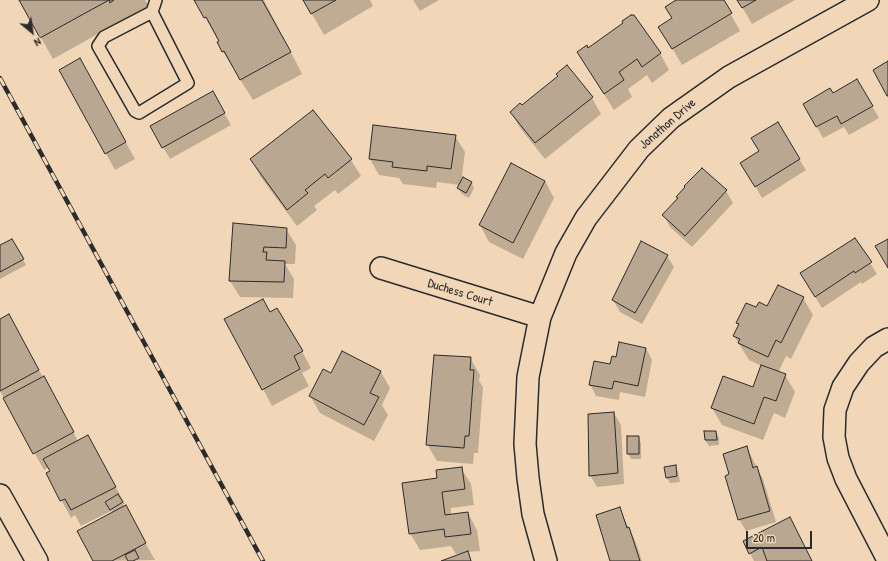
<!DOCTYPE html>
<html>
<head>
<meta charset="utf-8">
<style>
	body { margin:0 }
	#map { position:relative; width:888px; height:561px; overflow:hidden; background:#f1d7b8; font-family:"Patrick Hand",sans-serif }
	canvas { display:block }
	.north { position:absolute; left:12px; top:12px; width:40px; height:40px; -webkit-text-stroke:3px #f1d7b8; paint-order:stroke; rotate:151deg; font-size:11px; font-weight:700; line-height:16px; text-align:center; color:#2b2b2b }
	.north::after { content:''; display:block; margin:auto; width:14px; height:18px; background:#2b2b2b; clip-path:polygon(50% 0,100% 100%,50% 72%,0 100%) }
	.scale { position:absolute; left:746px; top:531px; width:66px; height:18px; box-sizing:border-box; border:2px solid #2b2b2b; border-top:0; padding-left:5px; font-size:12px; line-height:14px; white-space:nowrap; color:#2b2b2b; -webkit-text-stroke:3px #f1d7b8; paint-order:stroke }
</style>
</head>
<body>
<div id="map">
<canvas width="888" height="561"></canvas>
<div class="north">N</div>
<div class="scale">20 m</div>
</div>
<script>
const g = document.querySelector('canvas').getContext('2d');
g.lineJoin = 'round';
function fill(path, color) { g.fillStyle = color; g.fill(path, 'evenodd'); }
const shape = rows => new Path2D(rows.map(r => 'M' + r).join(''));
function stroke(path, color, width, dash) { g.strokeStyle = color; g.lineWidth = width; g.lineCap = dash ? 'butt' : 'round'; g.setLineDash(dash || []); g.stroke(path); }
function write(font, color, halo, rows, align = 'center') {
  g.font = font + ' "Patrick Hand",sans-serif'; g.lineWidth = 3; g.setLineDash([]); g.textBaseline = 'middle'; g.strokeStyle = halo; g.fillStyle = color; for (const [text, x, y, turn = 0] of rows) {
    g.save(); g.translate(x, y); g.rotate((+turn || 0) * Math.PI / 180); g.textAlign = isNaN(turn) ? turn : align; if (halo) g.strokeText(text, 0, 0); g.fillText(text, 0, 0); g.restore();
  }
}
fill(shape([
	[20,0,145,0,150,8,123,23,121,21,53,59],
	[196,0,264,0,302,74,253,100,223,52,218,43,221,42,219,38,217,39],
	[304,0,370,0,373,6,324,35],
	[413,0,439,0,420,11],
	[678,0,723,0,740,31,682,65,660,27,673,19],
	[738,0,795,0,752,24],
	[588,49,660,53,669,70,652,83,647,75,628,89,632,97,614,110,588,69],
	[60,70,89,76,135,159,115,170],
	[857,80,879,118,849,135,844,127,823,138,804,104,832,94],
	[212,92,231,125,170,159,151,126],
	[592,98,601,114,545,159,520,128,511,112,522,106],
	[312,111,351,160,361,176,338,194,335,190,314,206,317,210,297,226,260,176,251,159],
	[455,136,465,152,461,183,471,182,474,188,469,198,462,194,458,188,460,185,437,182,436,188,403,184,399,178,379,175,370,159],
	[799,159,806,170,762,198,742,163],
	[702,170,726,191,733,203,692,247,670,227,664,215],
	[545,181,554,198,523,259,489,242,480,225],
	[234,224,286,229,296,245,295,264,285,264,294,279,293,298,240,297,230,281],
	[855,239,877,274,862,284,861,282,822,308,808,285],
	[12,240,26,265,0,279,0,246],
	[667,256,674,267,642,324,620,312,613,300],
	[803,298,813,315,791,359,786,356,778,373,785,375,795,392,785,418,774,413,763,440,722,425,712,408,754,388,762,366,749,360,734,336,739,326,737,323,756,309],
	[0,320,18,332,78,441,97,453,125,504,123,504,155,560,94,561,113,513,111,511,81,526,75,515,71,518,47,474,51,472,49,467,44,470,0,391],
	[290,329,311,368,302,373,309,386,272,406,263,389],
	[646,348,652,360,645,397,620,392,619,400,596,396,590,384,611,365,617,358],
	[343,352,381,372,390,388,382,405,388,415,374,441,320,413,310,396,331,375],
	[470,358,480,375,479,381,483,387,478,453,474,453,473,464,437,461,427,444],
	[614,413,621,425,624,484,597,487,590,475],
	[705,432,716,432,719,438,719,445,709,446,705,440],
	[638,437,641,443,641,459,631,459,628,453],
	[747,448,763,479,776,522,746,531,739,519],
	[675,466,678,472,680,482,670,483,667,478],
	[461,468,471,484,474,505,451,508,451,515,468,513,477,530,480,551,467,552,472,561,444,561,464,553,456,554,451,546,420,550,410,533,438,479],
	[619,508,635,540,642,561,611,561],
	[790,518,812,561,754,561,750,553]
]), '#0003');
const building = shape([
	[19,0,114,0,110,3,109,0,40,38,19,0],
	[194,0,262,0,291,52,240,80,224,51,222,52,217,42,219,41,206,17,204,18,194,0],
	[303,0,336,0,311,14,303,0],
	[676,0,724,0,732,13,672,49,658,27,672,18,665,7,676,0],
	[737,0,756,0,742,8,737,0],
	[631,15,634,15,661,53,642,67,637,59,619,72,624,80,604,94,577,52,587,45,588,48,623,23,622,21,631,15],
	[80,58,126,142,105,154,59,70,80,58],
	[888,61,888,96,887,96,873,70,888,61],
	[567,65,593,97,535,143,510,112,520,103,522,105,558,76,556,74,567,65],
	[857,79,873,106,841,124,837,116,816,127,803,104,830,88,833,93,857,79],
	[213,91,225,113,162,148,150,126,213,91],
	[313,110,352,159,328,178,325,174,305,190,308,193,287,210,250,159,313,110],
	[778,122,800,159,755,187,740,163,759,151,751,138,778,122],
	[373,125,456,135,451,169,427,166,427,171,392,167,393,162,369,159,373,125],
	[511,163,545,181,513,243,479,225,511,163],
	[702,168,727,190,685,236,662,215,678,198,676,197,685,187,684,186,702,168],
	[463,177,472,182,466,193,457,188,463,177],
	[233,223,287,228,286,248,264,247,263,252,267,252,266,260,285,261,284,282,229,281,233,223],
	[855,238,872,262,855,273,854,271,815,297,800,273,855,238],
	[12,239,24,259,0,272,0,245,12,239],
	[888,239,888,268,875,246,888,239],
	[641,241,668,255,635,313,612,300,641,241],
	[778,285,804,297,781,343,776,340,768,357,738,343,740,339,733,336,739,324,736,323,746,303,756,307,759,302,767,306,778,285],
	[263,299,270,312,277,308,303,351,294,356,300,369,262,390,224,319,263,299],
	[9,314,39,370,0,391,0,319,9,314],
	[619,342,646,348,638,386,614,381,612,389,589,385,594,361,610,364,612,356,616,357,619,342],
	[342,351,381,371,370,393,379,397,364,425,309,396,323,369,331,373,342,351],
	[434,355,471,357,470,370,474,370,469,436,465,436,464,448,426,445,434,355],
	[761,365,786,374,776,401,764,397,754,424,711,408,723,376,753,387,761,365],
	[44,376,74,432,33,454,3,398,44,376],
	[614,412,618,473,589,476,588,414,614,412],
	[704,431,716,431,717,440,705,440,704,431],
	[88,435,116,487,71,510,65,499,60,501,46,473,50,471,43,459,88,435],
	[627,436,639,436,639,454,627,454,627,436],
	[747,446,753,468,757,466,770,511,738,520,725,476,729,474,723,454,747,446],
	[676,465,677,476,666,478,664,467,676,465],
	[462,467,465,489,442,492,445,515,468,512,471,534,445,537,444,529,409,534,402,483,437,478,436,470,462,467],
	[118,494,123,502,110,510,105,502,118,494],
	[126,505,146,543,112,561,93,561,77,531,126,505],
	[620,507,627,528,629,527,640,561,610,561,596,515,620,507],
	[790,517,812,561,767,561,762,547,749,554,743,541,790,517],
	[135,550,139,558,133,561,128,561,125,555,135,550],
	[468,551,471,561,441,561,468,551]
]);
fill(building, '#baa791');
stroke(building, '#2b2b2b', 1);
const service = shape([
	[152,12,188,83,139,113,135,111,98,46,104,37,152,12,156,0]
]);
const minor = shape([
	[381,268,540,317],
	[888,339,874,347,859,363,843,387,835,410,834,437,838,458,846,479,888,560],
	[0,495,37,561],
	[546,561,533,514,528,478,525,444,528,377,540,317,566,253,586,218,639,149,671,118,729,77,868,0]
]);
stroke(service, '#2b2b2b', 14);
stroke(minor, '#2b2b2b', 24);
stroke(service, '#f1d7b8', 11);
stroke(minor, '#f1d7b8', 21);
const rail = shape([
	[0,78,263,561]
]);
stroke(rail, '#2b2b2b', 4.5);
stroke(rail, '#f1d7b8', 3, [9]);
write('13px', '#2b2b2b', '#f1d7b8', [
	["Jonathon Drive",668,124,-41],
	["Duchess Court",460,293,17]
]);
</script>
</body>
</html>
